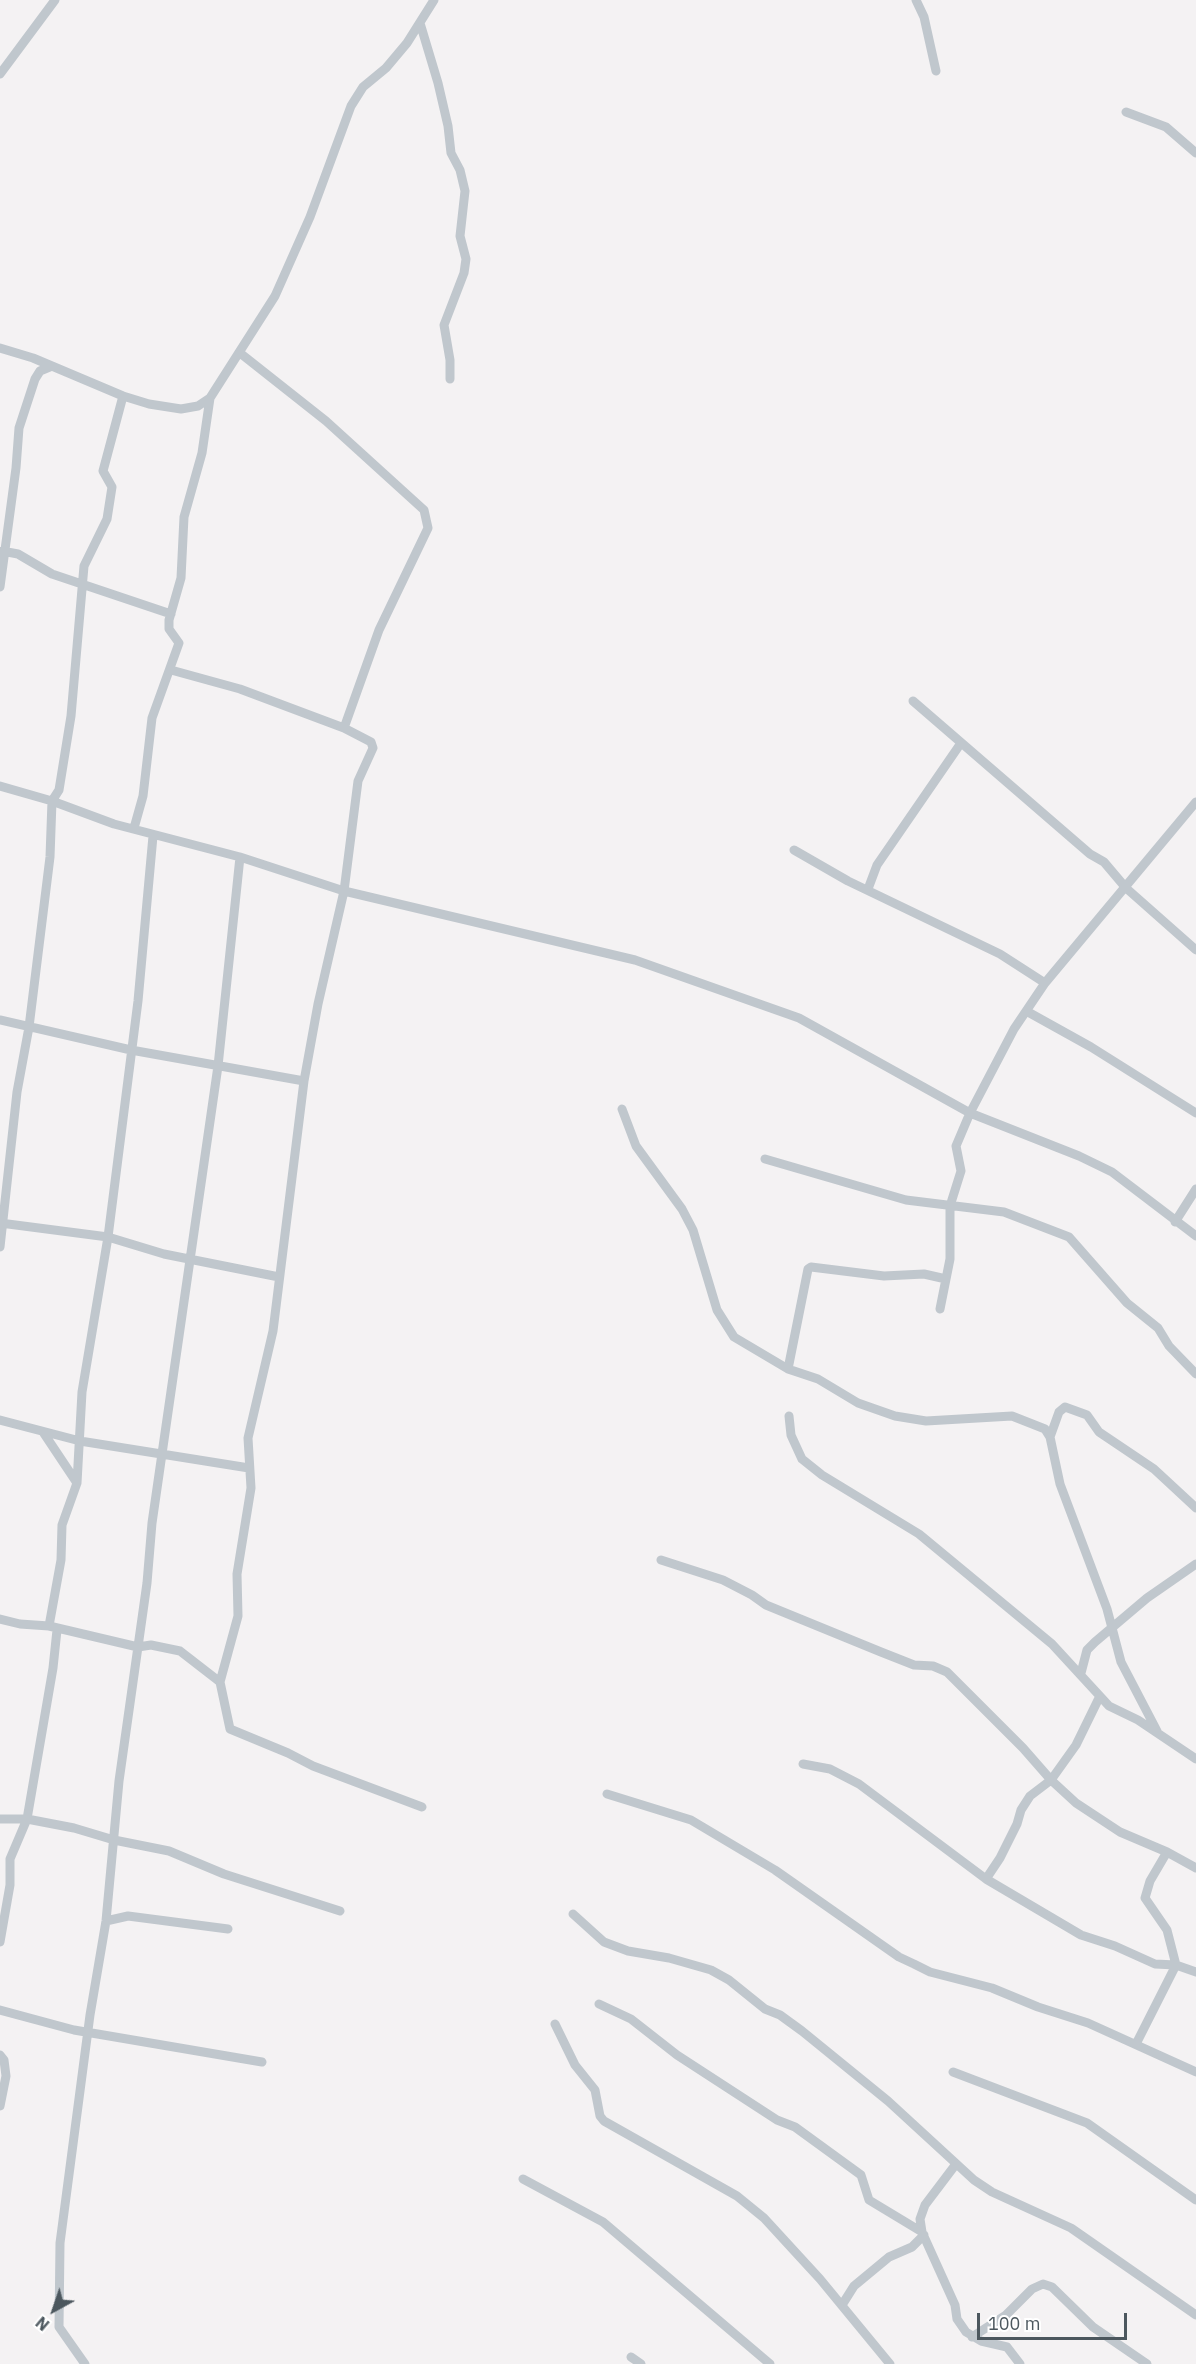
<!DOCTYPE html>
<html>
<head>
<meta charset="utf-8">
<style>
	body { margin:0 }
	#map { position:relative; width:1196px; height:2364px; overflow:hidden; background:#f4f2f3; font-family:"IBM Plex Sans",sans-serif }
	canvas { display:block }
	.north { position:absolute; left:24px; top:2280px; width:60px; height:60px; -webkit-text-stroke:4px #fff; paint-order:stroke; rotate:220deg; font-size:16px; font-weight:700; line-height:24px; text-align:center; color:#4c575e }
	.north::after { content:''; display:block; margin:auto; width:21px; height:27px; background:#4c575e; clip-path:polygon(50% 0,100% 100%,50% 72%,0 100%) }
	.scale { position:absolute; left:977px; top:2313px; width:150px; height:27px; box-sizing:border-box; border:3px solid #4c575e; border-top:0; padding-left:8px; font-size:18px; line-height:21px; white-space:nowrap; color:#4c575e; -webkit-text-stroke:4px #fff; paint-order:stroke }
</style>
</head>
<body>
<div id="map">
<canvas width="1196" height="2364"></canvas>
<div class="north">N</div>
<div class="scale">100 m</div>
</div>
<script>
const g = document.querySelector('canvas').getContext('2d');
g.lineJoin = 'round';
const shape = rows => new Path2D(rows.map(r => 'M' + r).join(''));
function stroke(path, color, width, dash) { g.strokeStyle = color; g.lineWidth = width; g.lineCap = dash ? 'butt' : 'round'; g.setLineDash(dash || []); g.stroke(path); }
stroke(shape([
	[916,0,924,17,936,71],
	[420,23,438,83,448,126,451,153,460,170,465,191,460,236,466,259,464,273,444,325,450,360,450,379],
	[0,74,55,0],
	[1126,112,1166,127,1196,153],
	[0,348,33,358,123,396,149,404,181,409,198,406,210,398,275,296,310,217,351,106,363,87,386,68,407,43,434,0],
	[240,353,326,421,424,510,428,528,379,630,344,728],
	[2,551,18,554,52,574,171,614],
	[0,587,16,468,19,428,35,379,40,371,52,366],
	[171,670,240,689,344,728,371,742,373,748,358,781,344,891,318,1004,304,1081,273,1331,248,1438,251,1488,237,1574,238,1616,220,1682],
	[913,701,1090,854,1104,862,1126,888,1196,950],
	[0,786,52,801,114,824,240,857,344,891,635,960,799,1018,970,1113,1079,1156,1112,1172,1196,1236],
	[134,828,143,796,152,718,179,643,169,629,169,620,181,578,184,517,202,453,210,398],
	[794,850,848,881,1000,954,1045,983],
	[868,889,877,865,961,743],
	[1028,1012,1091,1047,1196,1113],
	[0,1020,131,1050,304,1081],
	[622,1109,636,1146,682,1209,693,1230,717,1310,734,1337,788,1369,818,1379,858,1403,895,1416,926,1421,1012,1416,1045,1429,1050,1437],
	[765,1159,906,1200,1004,1212,1069,1237,1127,1303,1158,1328,1169,1346,1196,1374],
	[1175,1222,1196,1189],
	[0,1223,108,1237,164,1254,279,1277],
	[0,1247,17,1092,29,1027,50,857,52,801,59,790,71,716,84,566,107,519,112,487,103,471,123,396],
	[940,1309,950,1259,950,1206,961,1171,956,1146,970,1113,1014,1029,1045,983,1196,802],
	[788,1369,808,1269,811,1267,884,1276,924,1274,946,1279],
	[789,1416,791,1435,802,1459,822,1475,919,1534,1052,1644,1109,1706,1138,1720,1196,1759],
	[0,1420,80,1441,249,1468],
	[43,1432,77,1483],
	[661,1560,723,1580,752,1595,766,1605,881,1652,914,1665,933,1666,947,1672,1023,1748,1051,1780,1076,1803,1120,1832,1167,1852,1150,1881,1145,1898,1167,1930,1176,1965,1136,2044],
	[0,1619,20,1624,49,1626,138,1647,151,1645,180,1651,220,1682,230,1729,288,1753,313,1766,422,1807],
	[49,1626,61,1560,62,1525,77,1483,82,1392,108,1237,138,1001,153,836],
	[1081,1673,1087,1650,1095,1642,1147,1598,1196,1564],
	[1157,1731,1121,1662,1107,1609,1060,1484,1050,1437,1059,1412,1065,1407,1087,1415,1099,1432,1154,1469,1196,1508],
	[803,1764,830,1769,859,1784,986,1879,1081,1935,1115,1946,1155,1964,1176,1965,1196,1972],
	[607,1794,691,1820,775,1870,899,1957,914,1964,930,1972,992,1988,1038,2007,1088,2023,1196,2072],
	[0,1819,27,1819,74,1828,114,1840,169,1851,224,1874,340,1911],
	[1167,1852,1196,1868],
	[986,1879,1000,1858,1017,1824,1021,1810,1030,1796,1051,1780,1076,1745,1099,1698],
	[573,1914,604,1942,628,1951,669,1958,711,1970,729,1980,765,2009,780,2015,802,2031,888,2101,974,2180,992,2192,1071,2228,1196,2315],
	[106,1921,128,1916,228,1929],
	[0,1942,10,1885,10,1859,27,1819,53,1668,57,1630],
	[599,2004,631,2019,677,2055,777,2120,795,2127,861,2175,869,2200,922,2232],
	[0,2010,74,2030,262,2062],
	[555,2024,575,2065,595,2090,600,2116,604,2121,737,2196,764,2218,820,2279,890,2364],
	[0,2055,4,2060,6,2076,0,2106],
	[953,2072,1087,2123,1196,2200],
	[956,2164,925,2205,920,2219,922,2232,955,2305,957,2319,966,2332,981,2341,1007,2347,1020,2364],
	[523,2179,603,2222,770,2364],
	[842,2305,854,2286,889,2257,912,2247,924,2235],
	[972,2337,1006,2315,1032,2289,1043,2284,1052,2287,1093,2327,1147,2364],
	[631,2357,641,2364],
	[85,2364,59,2327,60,2243,90,2015,106,1921,119,1781,147,1583,152,1523,218,1066,240,857]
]), '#c0c7cd', 9);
</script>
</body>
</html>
